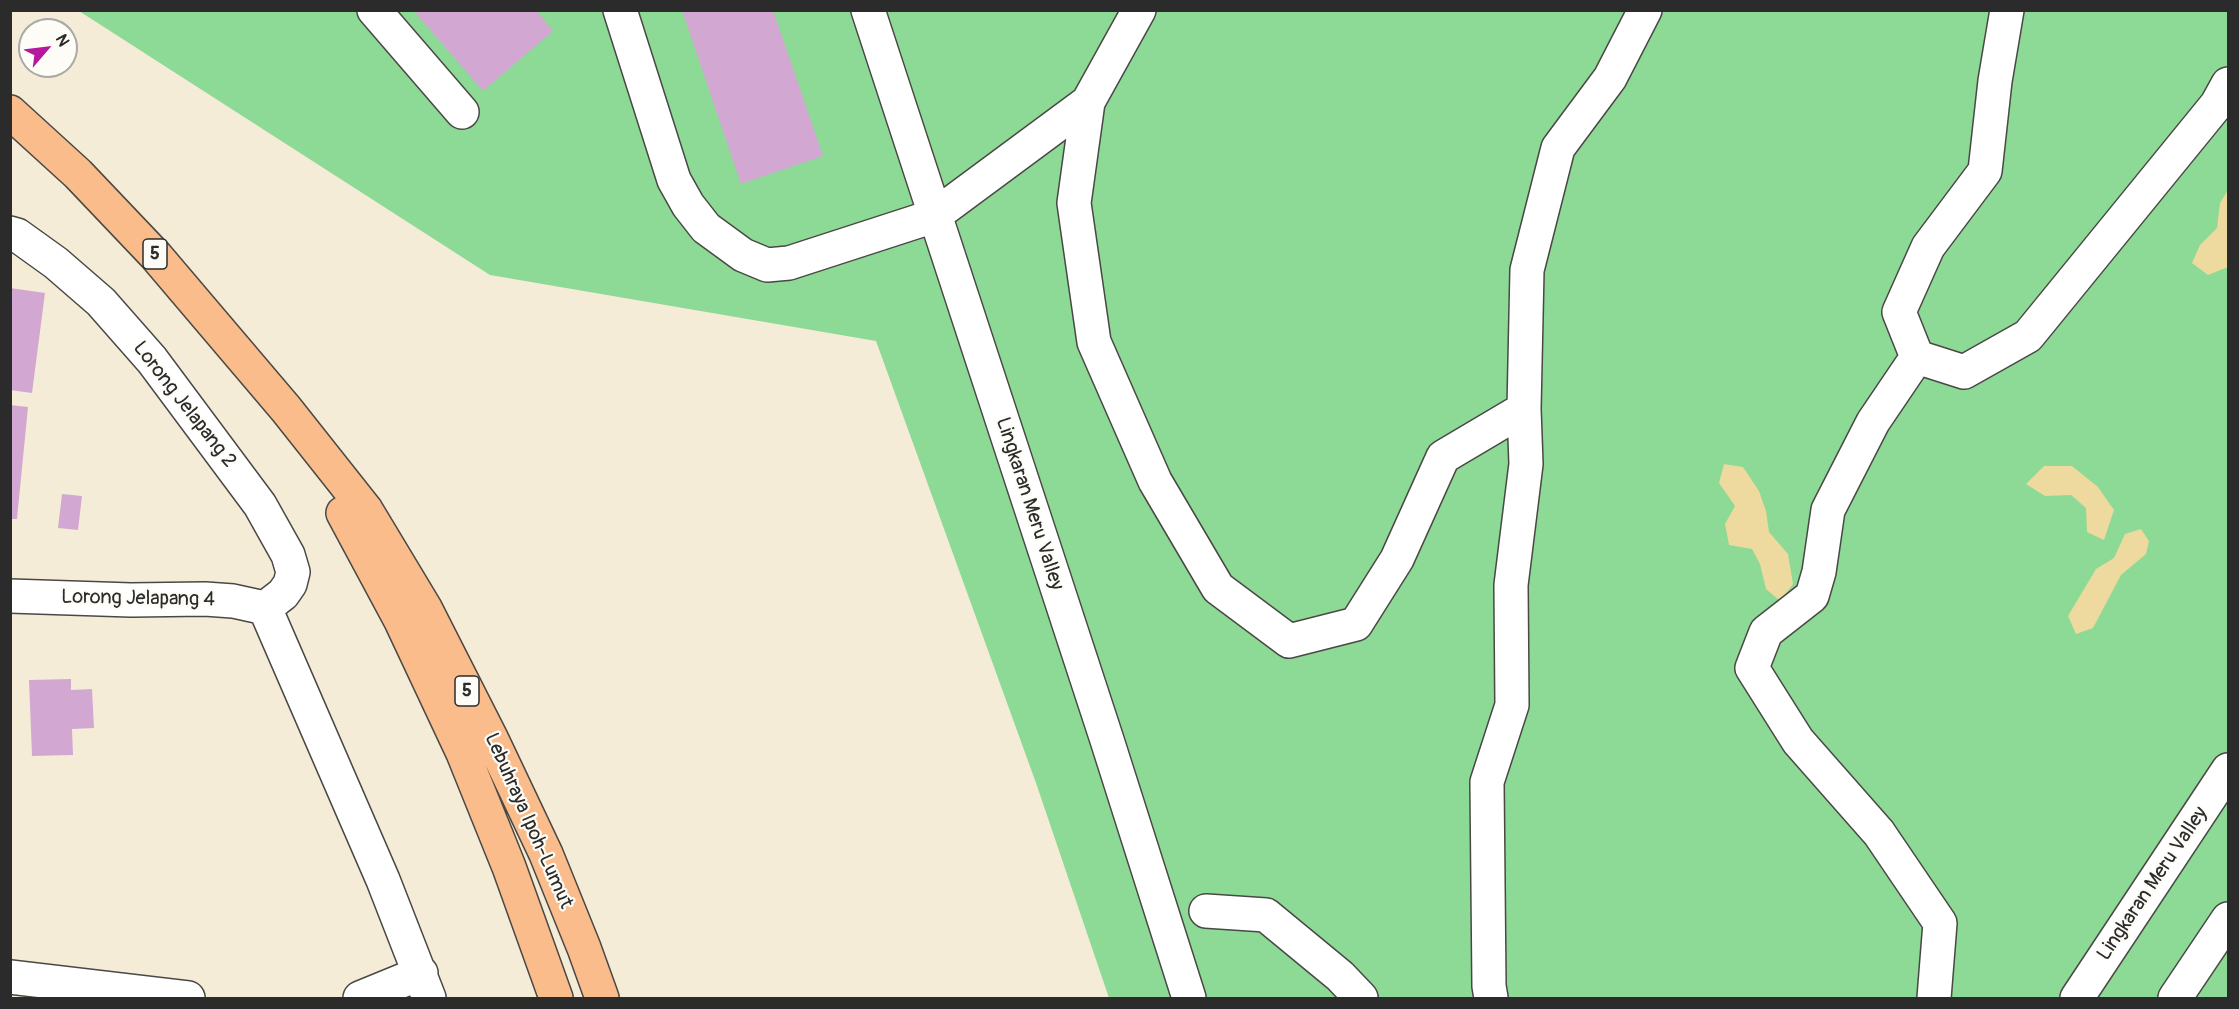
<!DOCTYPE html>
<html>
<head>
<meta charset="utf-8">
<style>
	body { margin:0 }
	#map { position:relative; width:2239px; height:1009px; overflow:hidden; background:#f5ecd7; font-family:Pangolin,sans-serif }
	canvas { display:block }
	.frame { position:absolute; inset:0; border:12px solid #2b2b2b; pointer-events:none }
	.north { position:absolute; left:18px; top:18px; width:60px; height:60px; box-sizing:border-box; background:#fdfcf7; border:2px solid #a9a8a5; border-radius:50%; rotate:62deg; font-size:16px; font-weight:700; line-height:24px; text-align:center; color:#2b2b2b }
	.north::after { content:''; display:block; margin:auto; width:21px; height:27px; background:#b5179e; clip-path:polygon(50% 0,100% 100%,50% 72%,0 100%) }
</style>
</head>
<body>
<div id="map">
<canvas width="2239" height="1009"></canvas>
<div class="frame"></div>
<div class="north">N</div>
</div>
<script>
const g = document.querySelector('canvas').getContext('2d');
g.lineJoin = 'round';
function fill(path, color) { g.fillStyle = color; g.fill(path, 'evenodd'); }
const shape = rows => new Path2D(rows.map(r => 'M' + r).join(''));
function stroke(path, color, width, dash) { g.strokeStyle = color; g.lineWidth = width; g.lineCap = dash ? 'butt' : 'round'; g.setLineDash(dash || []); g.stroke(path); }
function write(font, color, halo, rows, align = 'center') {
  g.font = font + ' Pangolin,sans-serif'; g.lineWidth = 4.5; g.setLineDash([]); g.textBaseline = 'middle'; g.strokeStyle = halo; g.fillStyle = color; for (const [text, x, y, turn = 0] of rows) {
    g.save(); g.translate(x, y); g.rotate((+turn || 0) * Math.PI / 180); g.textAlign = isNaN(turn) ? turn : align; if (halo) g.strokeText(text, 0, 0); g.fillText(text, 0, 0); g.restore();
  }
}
fill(shape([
	[79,11,2228,11,2228,998,1109,998,1036,783,876,341,490,275]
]), '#8dd996');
fill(shape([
	[2228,190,2228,267,2208,275,2192,263,2200,245,2217,228,2220,203],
	[1724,464,1743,467,1759,491,1766,511,1769,532,1788,554,1793,584,1780,601,1766,589,1760,564,1752,549,1729,545,1725,524,1735,506,1719,483],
	[2044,466,2072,466,2098,487,2114,510,2104,540,2087,532,2086,508,2071,495,2045,496,2026,484],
	[2141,529,2149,541,2146,554,2121,575,2093,628,2076,634,2068,616,2096,569,2114,558,2125,534]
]), '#eeda9e');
fill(shape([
	[413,10,536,10,553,31,483,91],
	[682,10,773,10,823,156,741,184],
	[10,288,45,293,32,393,10,390],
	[10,405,28,407,17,519,10,519],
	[62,494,82,496,78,530,58,528],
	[71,679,71,690,92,689,94,728,72,729,73,755,32,756,29,680]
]), '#d2a8d3');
const minor = shape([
	[374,10,462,112],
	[620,10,674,180,688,205,706,228,743,255,767,265,789,263,934,216,1088,102],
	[868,10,1107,740,1189,998],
	[1139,10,1088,102,1074,203,1094,342,1155,481,1218,588,1289,641,1356,624,1397,559,1443,457,1524,409,1526,464,1511,585,1512,705,1487,782,1489,986,1491,998],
	[2007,10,1995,81,1985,171,1928,247,1899,312,1917,357,1964,372,2028,336,2217,104,2228,84],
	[10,233,17,235,56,263,101,302,152,360,260,505,288,555,293,572,290,584,283,594,265,608],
	[1917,357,1873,422,1828,510,1819,572,1812,596,1766,632,1752,668,1798,741,1879,833,1940,923,1934,998],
	[1524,409,1527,270,1558,148,1610,78,1645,10],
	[10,596,131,600,205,599,233,601,265,608],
	[265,608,383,880,429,998],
	[1206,911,1266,915,1340,976,1361,998],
	[10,977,188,998],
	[360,998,421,973],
	[2077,998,2228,770],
	[2175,998,2228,919]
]);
const highway = shape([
	[10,112,78,174,156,256,286,409,366,510,425,608,492,740,546,854,584,948,602,998],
	[343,513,401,621,463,753,509,867,556,998]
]);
stroke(minor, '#494845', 36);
stroke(highway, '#494845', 36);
stroke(minor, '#fff', 33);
stroke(highway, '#f9bc8a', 33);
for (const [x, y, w] of [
	[155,254,24],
	[467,691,24]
]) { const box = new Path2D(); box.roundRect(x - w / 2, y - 15, w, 30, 4.5); g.fillStyle = '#fdfcf7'; g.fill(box); stroke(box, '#2b2b2b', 1.5); }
write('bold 18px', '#2b2b2b', null, [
	["5",155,254],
	["5",467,691]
]);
write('20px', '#2b2b2b', '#fdfcf7', [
	["Lorong Jelapang 2",184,405,52],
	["Lingkaran Meru Valley",1029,504,72],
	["Lorong Jelapang 4",138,599,1],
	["Lebuhraya Ipoh-Lumut",528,821,66],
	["Lingkaran Meru Valley",2153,884,-56]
]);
</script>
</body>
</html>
